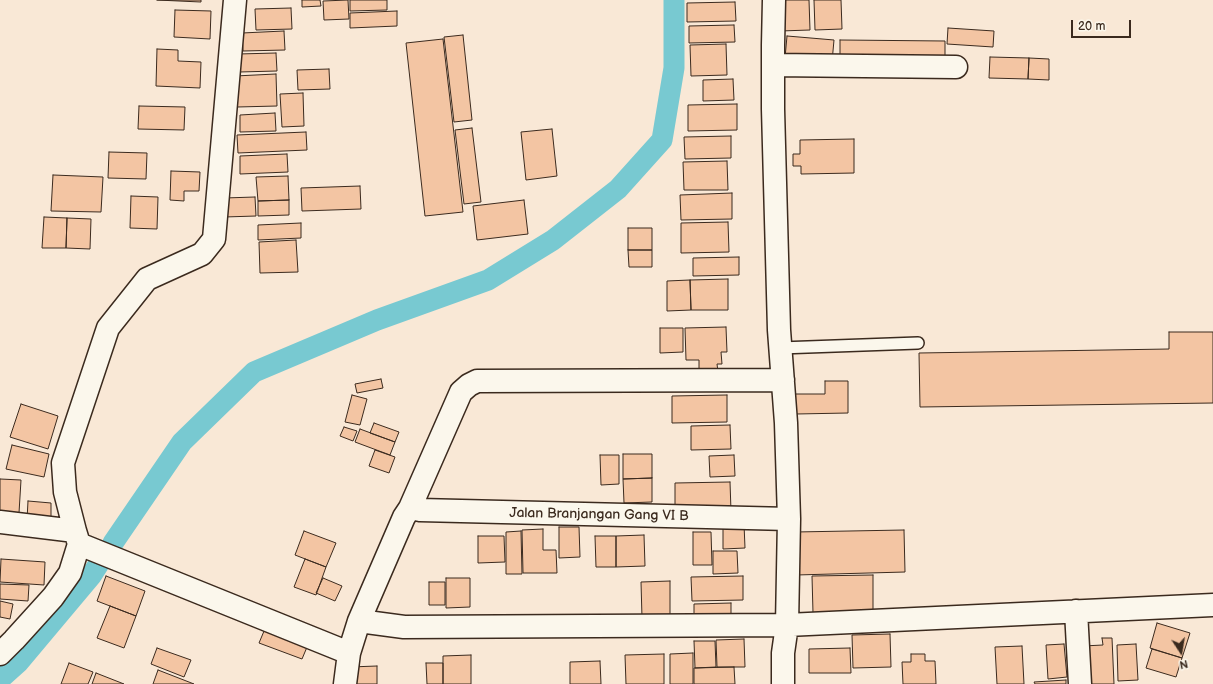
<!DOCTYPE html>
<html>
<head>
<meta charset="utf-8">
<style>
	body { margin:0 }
	#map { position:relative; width:1213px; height:684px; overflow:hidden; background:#f9e8d6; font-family:"Balsamiq Sans",sans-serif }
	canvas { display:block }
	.north { position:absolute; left:1161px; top:632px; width:40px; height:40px; -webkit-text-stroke:3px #fbf7ec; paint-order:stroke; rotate:168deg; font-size:11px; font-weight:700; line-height:16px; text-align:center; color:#3b2a1e }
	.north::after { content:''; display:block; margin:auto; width:14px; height:18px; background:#3b2a1e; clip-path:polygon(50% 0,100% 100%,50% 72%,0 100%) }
	.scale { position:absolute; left:1071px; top:20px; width:60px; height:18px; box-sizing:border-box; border:2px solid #3b2a1e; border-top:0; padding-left:5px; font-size:12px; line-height:14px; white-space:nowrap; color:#3b2a1e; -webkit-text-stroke:3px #fbf7ec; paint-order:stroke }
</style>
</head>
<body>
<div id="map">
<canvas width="1213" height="684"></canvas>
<div class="north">N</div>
<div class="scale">20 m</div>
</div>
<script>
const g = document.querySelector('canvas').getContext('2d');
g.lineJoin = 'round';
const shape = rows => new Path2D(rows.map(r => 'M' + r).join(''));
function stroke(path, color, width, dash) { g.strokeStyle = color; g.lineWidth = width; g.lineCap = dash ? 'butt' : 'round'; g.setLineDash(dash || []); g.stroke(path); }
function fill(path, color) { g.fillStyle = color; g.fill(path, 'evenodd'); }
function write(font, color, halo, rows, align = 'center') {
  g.font = font + ' "Balsamiq Sans",sans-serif'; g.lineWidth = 3.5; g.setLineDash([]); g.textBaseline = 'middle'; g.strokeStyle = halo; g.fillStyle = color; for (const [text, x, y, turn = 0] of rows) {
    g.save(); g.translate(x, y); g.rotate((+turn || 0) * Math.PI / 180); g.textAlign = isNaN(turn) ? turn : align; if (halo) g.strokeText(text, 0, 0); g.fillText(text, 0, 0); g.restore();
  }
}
stroke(shape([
	[113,543,182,442,254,372,377,320,488,280,553,240,618,189,662,140,674,68,674,0],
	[0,679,18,663,91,576,100,562]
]), '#78c9d1', 21);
const building = shape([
	[157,0,201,0,201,2,157,0],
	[302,0,320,0,321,6,302,7,302,0],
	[348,0,349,19,324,20,323,1,348,0],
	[350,0,387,0,387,10,350,11,350,0],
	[778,0,809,0,810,30,780,31,778,0],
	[814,0,841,0,842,29,815,30,814,0],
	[735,2,736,21,687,22,687,3,735,2],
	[291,8,292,29,256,30,255,9,291,8],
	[175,10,211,11,210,39,174,37,175,10],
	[397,11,397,26,350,28,350,13,397,11],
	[734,25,735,42,689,43,689,26,734,25],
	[948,28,994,31,993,47,947,44,948,28],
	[284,31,285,50,243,51,242,33,284,31],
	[463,35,472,120,454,122,444,37,463,35],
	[787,36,834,40,832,62,785,58,787,36],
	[443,39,463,212,425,216,406,43,443,39],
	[840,40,945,41,945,64,840,63,840,40],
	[726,44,727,75,691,76,690,45,726,44],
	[157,49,178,50,178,61,201,62,200,88,156,86,157,49],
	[276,53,277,71,239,72,238,54,276,53],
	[990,57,1029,58,1028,79,989,78,990,57],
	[1029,58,1049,59,1049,80,1028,79,1029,58],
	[329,69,330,89,298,90,297,70,329,69],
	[276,74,277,106,237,107,235,76,276,74],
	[733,79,734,100,703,101,703,80,733,79],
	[303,93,304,126,282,127,280,94,303,93],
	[737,104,737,130,688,131,688,105,737,104],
	[139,106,185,107,184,130,138,129,139,106],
	[275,113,276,131,240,132,240,115,275,113],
	[472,128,481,202,464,204,455,130,472,128],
	[552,129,557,176,526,180,521,132,552,129],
	[306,132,307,150,238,153,237,135,306,132],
	[731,136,731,158,685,159,684,137,731,136],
	[854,139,854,173,801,174,801,166,793,166,793,154,800,154,800,140,854,139],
	[109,152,147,153,146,179,108,178,109,152],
	[287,154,288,172,240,174,240,156,287,154],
	[727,161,728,190,684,190,683,162,727,161],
	[171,171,200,172,199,191,184,191,184,201,170,200,171,171],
	[53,175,103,177,101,212,51,211,53,175],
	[288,176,289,200,258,201,256,177,288,176],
	[360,186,361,209,302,211,301,188,360,186],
	[732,193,732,219,681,220,680,195,732,193],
	[131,196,158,197,157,229,130,228,131,196],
	[255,197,256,216,224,217,224,198,255,197],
	[289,200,289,215,258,216,258,201,289,200],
	[524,200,528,234,477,240,473,206,524,200],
	[44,217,67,218,66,248,42,248,44,217],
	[67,218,91,219,90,249,66,248,67,218],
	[728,222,729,252,681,253,681,223,728,222],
	[301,223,301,238,258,240,258,225,301,223],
	[628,228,652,228,652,250,628,250,628,228],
	[296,240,298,272,260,273,259,242,296,240],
	[628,250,652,250,652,267,629,267,628,250],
	[739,257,739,275,693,276,693,258,739,257],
	[728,279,728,310,691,310,690,280,728,279],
	[690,280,691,310,667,311,667,281,690,280],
	[726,327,727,352,721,352,722,364,717,364,718,372,699,373,699,360,686,360,685,328,726,327],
	[660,328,683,328,683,352,660,353,660,328],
	[1169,332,1213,332,1213,403,920,407,919,353,1169,349,1169,332],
	[381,379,383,388,357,393,355,384,381,379],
	[825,381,848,381,848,413,796,414,795,394,825,394,825,381],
	[352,395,367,399,360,425,345,422,352,395],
	[727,395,727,422,672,423,672,396,727,395],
	[21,404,58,416,48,449,10,437,21,404],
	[374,423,399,432,395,442,370,433,374,423],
	[730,425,731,449,691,450,691,426,730,425],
	[344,427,357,431,353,441,340,436,344,427],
	[360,429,395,442,390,455,355,442,360,429],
	[12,445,49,454,44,477,6,469,12,445],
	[375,450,395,457,389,473,369,466,375,450],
	[623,454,652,454,652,478,623,479,623,454],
	[600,455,619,455,619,484,601,485,600,455],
	[734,455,735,476,710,477,709,456,734,455],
	[652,478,652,502,624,503,623,479,652,478],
	[0,479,21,480,19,513,0,512,0,479],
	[730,482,731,511,675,512,675,483,730,482],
	[28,501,51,503,51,521,27,520,28,501],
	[723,524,744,524,745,548,723,549,723,524],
	[559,527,579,527,580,557,559,558,559,527],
	[543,529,543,550,556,550,557,573,523,573,522,530,543,529],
	[904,530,905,572,796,575,795,532,904,530],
	[304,531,336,543,326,567,295,555,304,531],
	[521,531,522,574,506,574,506,532,521,531],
	[693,532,711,532,712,565,693,565,693,532],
	[644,535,645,566,616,567,616,536,644,535],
	[478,536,504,536,505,562,478,563,478,536],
	[595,536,616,536,616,567,596,567,595,536],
	[713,551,737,551,738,573,713,574,713,551],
	[1,559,45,562,44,585,0,582,1,559],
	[305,559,326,567,316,595,294,587,305,559],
	[873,575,873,611,813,613,812,576,873,575],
	[106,576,145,591,136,616,97,601,106,576],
	[743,576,743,600,692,601,691,577,743,576],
	[323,578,342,586,335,601,316,593,323,578],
	[446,578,470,578,470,607,446,608,446,578],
	[670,581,670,617,642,618,641,582,670,581],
	[429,582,445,582,445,605,429,605,429,582],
	[0,584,29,585,28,601,0,599,0,584],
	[0,601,13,604,10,619,0,617,0,601],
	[731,603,731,623,694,623,694,604,731,603],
	[110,606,136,616,124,648,97,638,110,606],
	[1157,623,1190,633,1182,658,1150,648,1157,623],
	[267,624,310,640,302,659,259,643,267,624],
	[890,634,891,667,853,668,852,635,890,634],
	[1102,638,1112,638,1114,684,1085,684,1083,646,1103,645,1102,638],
	[744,639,745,667,717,667,716,640,744,639],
	[694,641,715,641,716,667,695,668,694,641],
	[1064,644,1067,677,1048,679,1046,645,1064,644],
	[1136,644,1138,680,1118,681,1117,645,1136,644],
	[1022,646,1024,684,997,684,995,647,1022,646],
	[157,648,191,660,184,677,151,664,157,648],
	[850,648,851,673,809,673,809,649,850,648],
	[1152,649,1182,658,1176,677,1146,668,1152,649],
	[693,653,693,684,670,684,670,654,693,653],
	[664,654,664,684,626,684,625,655,664,654],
	[911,654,925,654,925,661,935,661,936,684,903,684,902,662,911,662,911,654],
	[471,655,471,684,443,684,443,656,471,655],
	[600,661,601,684,570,684,570,662,600,661],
	[69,663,93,672,88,684,61,684,69,663],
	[426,663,443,663,443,684,427,684,426,663],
	[377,666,377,684,350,684,350,667,377,666],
	[734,667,735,684,694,684,694,668,734,667],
	[158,670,194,684,153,684,158,670],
	[96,673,124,684,92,684,96,673],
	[1066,680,1066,684,1035,684,1034,682,1066,680]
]);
fill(building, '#f3c5a3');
stroke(building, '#3b2a1e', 1);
const lane = shape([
	[780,348,918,343]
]);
const street = shape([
	[774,0,773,45,773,109,779,330,786,423,789,519,787,625,783,653,783,684],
	[773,65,956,67],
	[410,508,420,510,789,519],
	[0,522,75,531,79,544,70,573,53,597,14,640,0,654],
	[75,531,65,492,63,463,108,328,147,279,202,254,214,239,235,0],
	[79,544,349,653],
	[1076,611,1080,684],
	[359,621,404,627,787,625,1213,605],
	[345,684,349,653,359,621,404,517,410,508,461,392,469,385,477,381,783,380]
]);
stroke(lane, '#3b2a1e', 14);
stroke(street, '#3b2a1e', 25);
stroke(lane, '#fbf7ec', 11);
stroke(street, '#fbf7ec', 22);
write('14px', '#3b2a1e', '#fbf7ec', [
	["Jalan Branjangan Gang VI B",599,515,1]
]);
</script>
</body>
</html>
